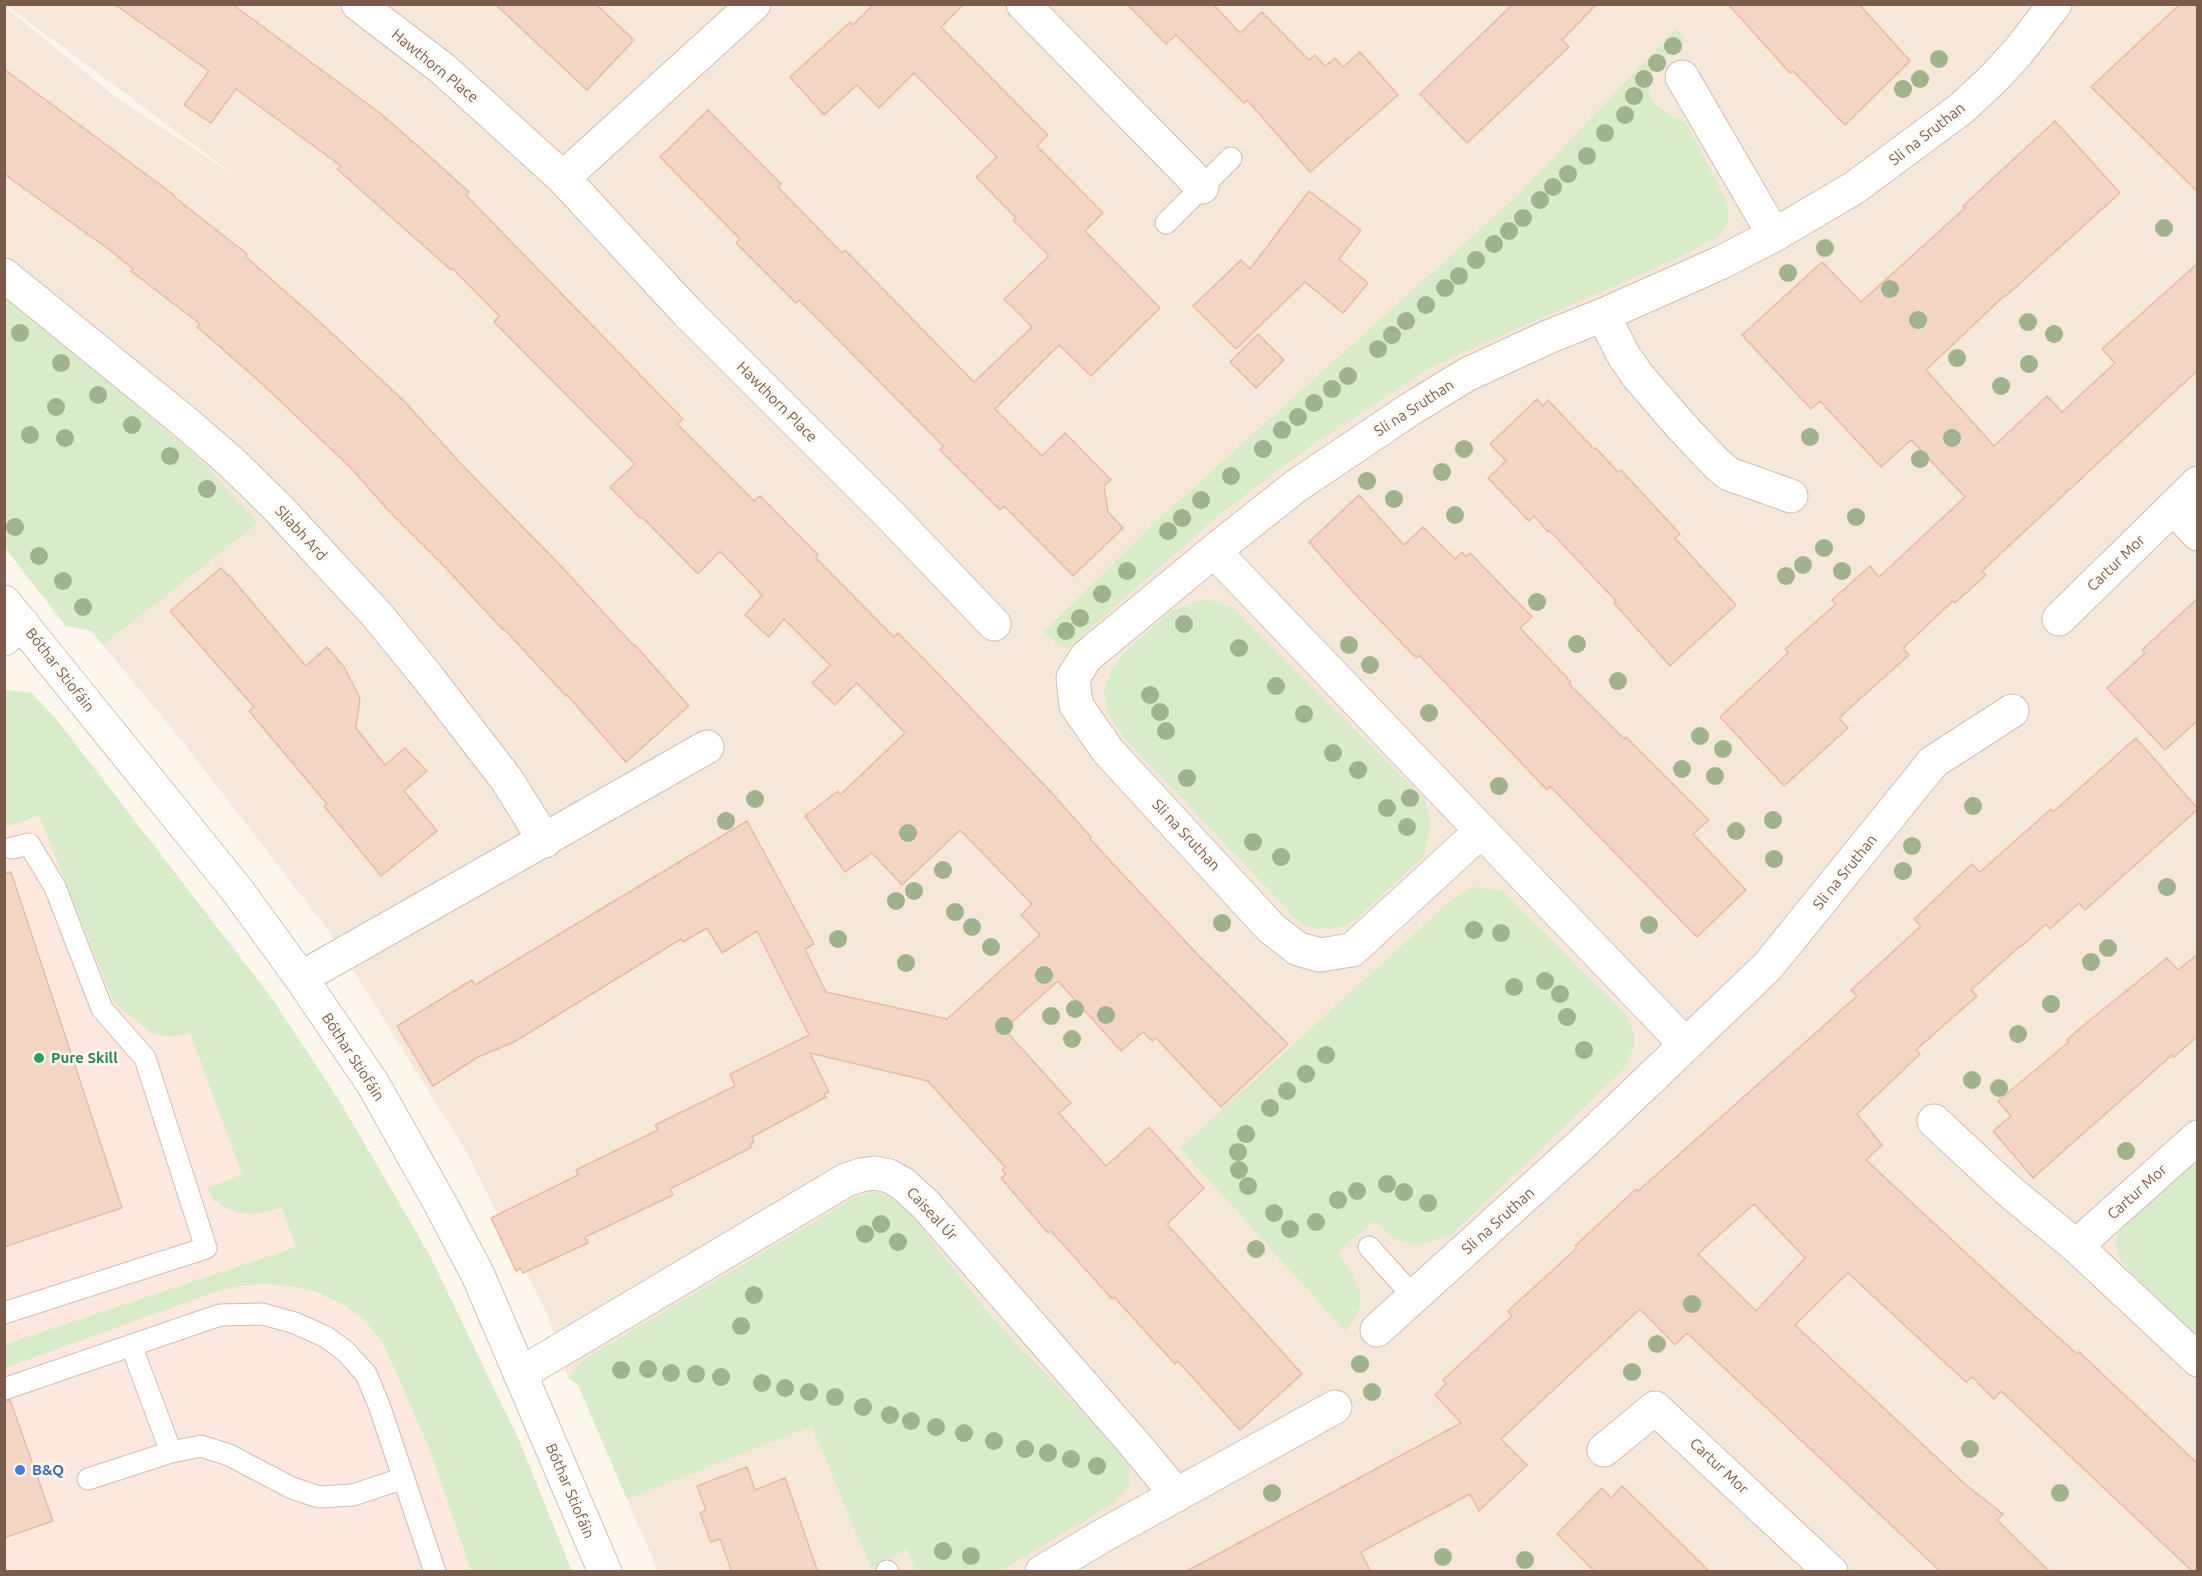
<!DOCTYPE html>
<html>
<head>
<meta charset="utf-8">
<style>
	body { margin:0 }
	#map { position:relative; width:2202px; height:1576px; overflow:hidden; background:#fdf6ec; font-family:Ubuntu,sans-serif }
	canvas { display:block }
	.frame { position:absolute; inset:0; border:6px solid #7a5c4d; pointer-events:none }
</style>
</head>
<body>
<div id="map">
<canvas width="2202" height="1576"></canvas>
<div class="frame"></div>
</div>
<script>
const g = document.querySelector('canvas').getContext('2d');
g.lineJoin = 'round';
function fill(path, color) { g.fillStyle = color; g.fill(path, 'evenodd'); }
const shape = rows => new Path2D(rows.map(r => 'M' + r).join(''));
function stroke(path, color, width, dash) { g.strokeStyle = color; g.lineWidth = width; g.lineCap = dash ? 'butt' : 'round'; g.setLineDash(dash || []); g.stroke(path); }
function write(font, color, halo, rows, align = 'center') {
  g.font = font + ' Ubuntu,sans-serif'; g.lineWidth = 5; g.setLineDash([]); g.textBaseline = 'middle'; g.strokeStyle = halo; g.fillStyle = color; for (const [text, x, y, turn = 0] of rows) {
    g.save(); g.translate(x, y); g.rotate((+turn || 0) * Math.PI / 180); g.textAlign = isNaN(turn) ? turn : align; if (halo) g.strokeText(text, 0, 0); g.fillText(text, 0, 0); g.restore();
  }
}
fill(shape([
	[5,4,2197,5,2197,1571,658,1571,578,1385,568,1378,548,1316,467,1153,328,930,182,741,103,645,91,631,66,626,5,548,5,7,117,98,237,177]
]), '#f5e8da');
fill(shape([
	[4,729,215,1004,309,1243,5,1344],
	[268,1284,297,1287,319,1293,343,1305,364,1320,381,1342,429,1448,471,1571,5,1571,4,1368,213,1293,242,1286]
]), '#fde8e0');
fill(shape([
	[1677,28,1685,40,1654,69,1648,79,1649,91,1652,101,1659,108,1673,117,1683,120,1688,126,1727,203,1729,221,1722,232,1713,240,1676,259,1459,354,1426,370,1318,441,1264,480,1205,527,1068,648,1060,646,1044,632,1150,527,1518,195],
	[4,297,66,344,195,455,258,523,103,645,91,631,66,626,5,548],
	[1202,600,1214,601,1234,609,1425,800,1430,822,1427,846,1423,857,1356,919,1345,925,1330,929,1317,928,1306,926,1297,920,1123,736,1108,713,1104,690,1111,671,1122,655,1171,611],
	[8,690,32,693,57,720,271,997,342,1105,429,1254,518,1438,572,1571,471,1571,429,1448,382,1342,364,1320,343,1305,319,1293,297,1287,268,1284,242,1286,213,1293,5,1368,5,1344,296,1247,282,1208,256,1214,238,1213,222,1206,213,1199,207,1188,242,1174,190,1033,171,1037,153,1034,114,1003,39,816,5,827,4,691],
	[1473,887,1502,891,1509,897,1627,1016,1634,1034,1634,1045,1625,1068,1452,1234,1427,1243,1414,1245,1393,1238,1373,1221,1337,1253,1352,1272,1361,1294,1360,1308,1355,1318,1345,1331,1180,1148,1455,897],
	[2197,1153,2197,1337,2121,1262,2116,1246,2119,1228],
	[875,1192,901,1202,993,1319,1115,1446,1129,1467,1129,1486,1112,1504,1000,1571,916,1571,907,1549,871,1568,812,1426,627,1499,578,1385,568,1378,583,1360,856,1197]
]), '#d8ecc9');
const building = shape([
	[114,4,232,4,380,113,427,154,469,192,466,195,683,419,677,424,754,501,760,496,818,555,816,558,894,637,898,633,927,662,1050,791,1091,837,1090,839,1199,956,1288,1044,1221,1107,1156,1038,1152,1041,1143,1032,1121,1051,1058,981,1004,1029,1071,1103,1059,1113,1106,1166,1149,1127,1204,1188,1167,1224,1302,1374,1240,1430,1178,1361,1175,1364,1114,1297,1112,1299,1051,1231,1048,1233,1001,1178,1006,1174,1002,1170,1005,1167,928,1081,810,1053,829,1092,824,1094,826,1097,752,1137,754,1142,750,1144,752,1147,670,1189,673,1195,585,1237,588,1243,523,1273,521,1268,516,1271,491,1218,578,1175,576,1170,658,1130,655,1125,735,1086,730,1074,809,1035,757,931,722,953,707,928,683,942,681,939,514,1042,478,1057,433,1086,397,1026,472,980,475,985,747,821,814,944,805,949,826,992,947,1019,1040,935,1021,915,1032,904,960,830,902,885,872,853,845,872,805,816,838,791,840,795,905,733,857,683,835,705,812,683,830,665,784,619,769,637,745,615,762,595,720,551,698,574,642,517,640,518,610,487,635,464,494,322,499,316,452,268,451,270,337,169,341,166,236,89,211,123,184,105,209,71,114,4],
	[495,4,596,4,634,40,587,90,495,4],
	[874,4,964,4,941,27,1048,135,1037,146,1103,213,1085,231,1160,308,1091,376,1059,345,995,409,1042,456,1065,433,1111,480,1104,486,1108,512,1123,528,1073,576,1004,506,1000,510,940,450,943,446,799,300,796,303,736,243,740,239,660,157,708,110,781,184,778,187,815,225,842,253,845,250,974,382,1032,327,1004,299,1049,256,1013,220,1016,218,976,177,997,157,914,73,879,108,857,85,824,115,790,77,850,22,853,25,874,4],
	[1127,4,1213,4,1240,33,1262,12,1309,60,1315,55,1325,66,1335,58,1343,67,1360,52,1398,95,1310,172,1247,100,1244,103,1176,35,1166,44,1127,4],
	[1513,4,1597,4,1562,40,1569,47,1467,143,1420,94,1513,4],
	[1728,4,1859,4,1910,61,1845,125,1793,71,1790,73,1728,4],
	[2180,4,2198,4,2198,192,2091,87,2180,4],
	[4,69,174,195,173,196,247,254,245,256,321,323,404,401,463,466,561,566,634,646,635,645,689,706,626,762,567,695,566,696,504,629,503,630,445,567,387,509,352,469,259,381,197,327,200,324,131,271,133,269,111,251,4,174,4,69],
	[2055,121,2120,193,2006,296,2005,295,1926,370,1994,446,2047,396,2062,412,2115,363,2102,349,2198,263,2198,370,1982,571,1986,575,1955,603,1953,601,1903,648,1909,655,1839,718,1848,728,1784,786,1720,717,1788,653,1785,649,1836,604,1832,600,1870,566,1879,577,1965,497,1911,440,1881,467,1820,401,1811,409,1742,335,1822,262,1861,302,1965,208,1963,206,2055,121],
	[1309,191,1361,230,1339,259,1368,283,1343,313,1305,282,1236,349,1193,306,1241,260,1250,269,1309,191],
	[1258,334,1284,360,1256,388,1230,362,1258,334],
	[1537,399,1543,406,1548,400,1594,449,1596,448,1618,472,1621,470,1680,534,1675,538,1736,605,1670,666,1614,603,1616,601,1549,530,1548,532,1534,516,1529,521,1488,478,1506,461,1490,444,1537,399],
	[1359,495,1404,545,1423,527,1455,559,1462,552,1466,557,1470,553,1532,617,1520,628,1571,682,1569,684,1624,739,1626,737,1709,820,1693,834,1746,890,1697,937,1550,786,1547,790,1419,655,1416,658,1355,594,1309,542,1359,495],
	[221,568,228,576,229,575,306,666,327,647,344,667,360,698,356,728,385,765,405,748,427,771,404,791,437,831,381,876,324,806,327,804,249,711,254,707,170,611,221,568],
	[2198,598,2198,720,2165,750,2107,688,2145,653,2142,650,2198,598],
	[2136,738,2198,809,2085,910,2079,903,2050,929,2046,924,2021,947,2020,946,1971,990,1977,996,1916,1050,1920,1054,1857,1114,1882,1145,1866,1160,2008,1292,2077,1354,2079,1352,2198,1464,2198,1572,2193,1572,2001,1391,1994,1399,1972,1377,1966,1382,1848,1273,1795,1325,1966,1485,2003,1514,1997,1520,2050,1572,1941,1572,1687,1333,1675,1345,1640,1309,1501,1439,1527,1465,1479,1511,1470,1494,1361,1552,1371,1572,1185,1572,1461,1423,1435,1395,1446,1384,1443,1380,1512,1316,1508,1311,1577,1248,1575,1246,1636,1189,1638,1191,1857,996,1851,990,1921,926,1914,919,1972,864,1980,872,2051,809,2053,812,2136,738],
	[1754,1204,1805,1258,1756,1311,1698,1254,1754,1204],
	[11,872,122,1208,4,1247,4,873,11,872],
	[2198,954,2198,1036,2174,1057,2172,1055,2033,1178,1993,1131,2011,1116,1998,1101,2069,1042,2067,1040,2079,1029,2167,958,2178,970,2198,954],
	[10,1400,53,1521,4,1538,4,1401,10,1400],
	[747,1467,755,1490,785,1478,818,1572,732,1572,720,1539,711,1542,700,1513,706,1510,697,1486,747,1467],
	[1622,1486,1646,1509,1710,1572,1595,1572,1557,1534,1602,1488,1611,1498,1622,1486]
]);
fill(building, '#f3d5c3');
stroke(building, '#e6bba3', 1.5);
const lane = shape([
	[1166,223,1231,158],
	[1369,1247,1414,1297],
	[4,1313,206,1248,145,1058,102,1009,55,887,29,844,12,848],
	[131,1345,171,1452],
	[4,1389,220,1315,263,1314,295,1323,326,1337,345,1351,366,1374,379,1405,435,1572],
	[88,1479,171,1452,201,1446,229,1455,292,1488,319,1497,353,1495,404,1478],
	[887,1571,888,1572]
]);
const street = shape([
	[358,4,443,69,563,178,687,312,891,516,994,624],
	[1023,4,1202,187],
	[1682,77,1774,235],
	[563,178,754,4],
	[4,275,185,422,230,461,278,508,377,615,426,675,507,780,545,841],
	[1603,315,1624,356,1638,376,1682,427,1717,464,1729,474,1791,496],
	[2173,507,2198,534],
	[1214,551,1685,1044],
	[2059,619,2198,483],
	[4,639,23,624],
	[1480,832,1352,950,1320,955,1298,949,1271,928,1108,751,1076,705,1073,678,1086,657,1214,551,1296,486,1409,410,1466,375,1548,337,1603,315,1720,263,1774,235,1854,188,1962,108,1994,78,2018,52,2055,4],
	[301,978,707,747],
	[1934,1121,2008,1190,2076,1246,2198,1360],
	[2076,1246,2198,1137],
	[1377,1330,1582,1144,1768,966,1933,762,2012,711],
	[520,1374,846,1180,861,1175,875,1173,889,1176,903,1184,925,1204,1131,1440,1177,1495],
	[1604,1450,1655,1408,1831,1572],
	[1042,1572,1102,1536,1335,1407]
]);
const secondary = shape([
	[4,602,237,890,301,978,373,1084,441,1205,478,1275,605,1572]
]);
stroke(lane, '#d1beb0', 23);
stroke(street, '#d1beb0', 35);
stroke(secondary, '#d6c0b0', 35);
stroke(lane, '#fff', 21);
stroke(street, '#fff', 33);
stroke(secondary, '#fff', 33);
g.fillStyle = '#a0b28e';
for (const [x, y] of [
	[1673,46],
	[1939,59],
	[1657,63],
	[1644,79],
	[1920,79],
	[1903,89],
	[1634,96],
	[1625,115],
	[1605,133],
	[1587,156],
	[1568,174],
	[1553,187],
	[1540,200],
	[1523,218],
	[2164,228],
	[1509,231],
	[1494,244],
	[1825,248],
	[1476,260],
	[1788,273],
	[1459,276],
	[1445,288],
	[1890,289],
	[1426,305],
	[1918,320],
	[1406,321],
	[2028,322],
	[20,333],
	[2054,334],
	[1392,335],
	[1378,349],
	[1957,358],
	[61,363],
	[2029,364],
	[1348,376],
	[2001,386],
	[1332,389],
	[98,395],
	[1314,403],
	[56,407],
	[1298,417],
	[132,425],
	[1282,430],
	[30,435],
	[1810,437],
	[65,438],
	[1952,438],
	[1263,449],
	[1464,449],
	[170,456],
	[1920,459],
	[1442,472],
	[1231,476],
	[1367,481],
	[207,489],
	[1394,499],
	[1201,500],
	[1455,515],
	[1856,517],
	[1182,518],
	[15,527],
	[1168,531],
	[1824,548],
	[39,556],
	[1803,565],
	[1127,571],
	[1842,571],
	[1786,576],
	[63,581],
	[1102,594],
	[1537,602],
	[83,607],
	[1080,618],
	[1184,624],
	[1066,631],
	[1577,644],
	[1349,645],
	[1239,648],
	[1370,665],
	[1618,681],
	[1276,686],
	[1150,695],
	[1160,712],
	[1429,713],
	[1304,714],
	[1166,731],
	[1700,736],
	[1723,749],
	[1333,753],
	[1682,769],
	[1358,770],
	[1715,776],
	[1187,778],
	[1499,786],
	[1410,798],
	[755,799],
	[1973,806],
	[1387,808],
	[1773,820],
	[726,821],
	[1407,827],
	[1736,831],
	[908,833],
	[1253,842],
	[1912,846],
	[1281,857],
	[1774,859],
	[943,870],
	[1903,871],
	[2167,887],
	[914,891],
	[896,901],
	[955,912],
	[1222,923],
	[1649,925],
	[972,927],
	[1474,930],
	[1501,933],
	[838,939],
	[991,947],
	[2108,948],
	[2091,962],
	[906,963],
	[1044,975],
	[1545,981],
	[1514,987],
	[1560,994],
	[2051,1004],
	[1075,1009],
	[1106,1015],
	[1051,1016],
	[1567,1017],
	[1004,1026],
	[2018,1034],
	[1072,1039],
	[1584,1050],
	[1326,1055],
	[1306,1074],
	[1972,1080],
	[1999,1088],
	[1287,1091],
	[1270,1108],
	[1246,1134],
	[2126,1151],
	[1238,1152],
	[1239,1170],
	[1387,1184],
	[1248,1186],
	[1357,1191],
	[1404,1192],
	[1338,1200],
	[1428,1203],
	[1274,1213],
	[1316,1222],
	[881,1224],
	[1290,1229],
	[865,1234],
	[898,1242],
	[1256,1249],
	[754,1295],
	[1692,1304],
	[741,1326],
	[1657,1344],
	[1360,1364],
	[648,1369],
	[621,1370],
	[1632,1372],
	[671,1373],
	[696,1374],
	[721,1377],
	[762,1383],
	[785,1388],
	[809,1392],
	[1372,1392],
	[835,1397],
	[863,1407],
	[890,1415],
	[911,1421],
	[936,1427],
	[964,1433],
	[994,1441],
	[1025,1449],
	[1970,1449],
	[1048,1453],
	[1071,1459],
	[1097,1466],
	[1272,1493],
	[2060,1493],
	[943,1551],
	[971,1556],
	[1443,1557],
	[1525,1560]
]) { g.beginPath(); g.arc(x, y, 9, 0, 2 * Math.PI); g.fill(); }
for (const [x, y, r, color] of [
	[39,1058,6,"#2e9e5b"],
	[20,1470,6,"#3f7fe0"]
]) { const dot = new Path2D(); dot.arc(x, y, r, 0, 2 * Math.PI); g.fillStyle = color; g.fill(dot); stroke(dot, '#fffaf3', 2); }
write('15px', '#7a5c4d', '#fffaf3', [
	["Hawthorn Place",435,66,39],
	["Sli na Sruthan",1927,134,-38],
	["Hawthorn Place",777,402,45],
	["Sli na Sruthan",1414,408,-33],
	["Sliabh Ard",301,533,47],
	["Cartur Mor",2116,563,-44],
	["Bóthar Stiofáin",60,670,52],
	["Sli na Sruthan",1186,835,47],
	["Sli na Sruthan",1845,872,-51],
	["Bóthar Stiofáin",353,1057,57],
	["Cartur Mor",2137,1192,-42],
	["Caiseal Úr",932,1214,47],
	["Sli na Sruthan",1498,1221,-42],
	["Cartur Mor",1719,1466,43],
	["Bóthar Stiofáin",570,1491,67]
]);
write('bold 15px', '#27864d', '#fffaf3', [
	["Pure Skill",51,1058]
], 'left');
write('bold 15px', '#366cbe', '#fffaf3', [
	["B&Q",32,1470]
], 'left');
</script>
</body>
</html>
